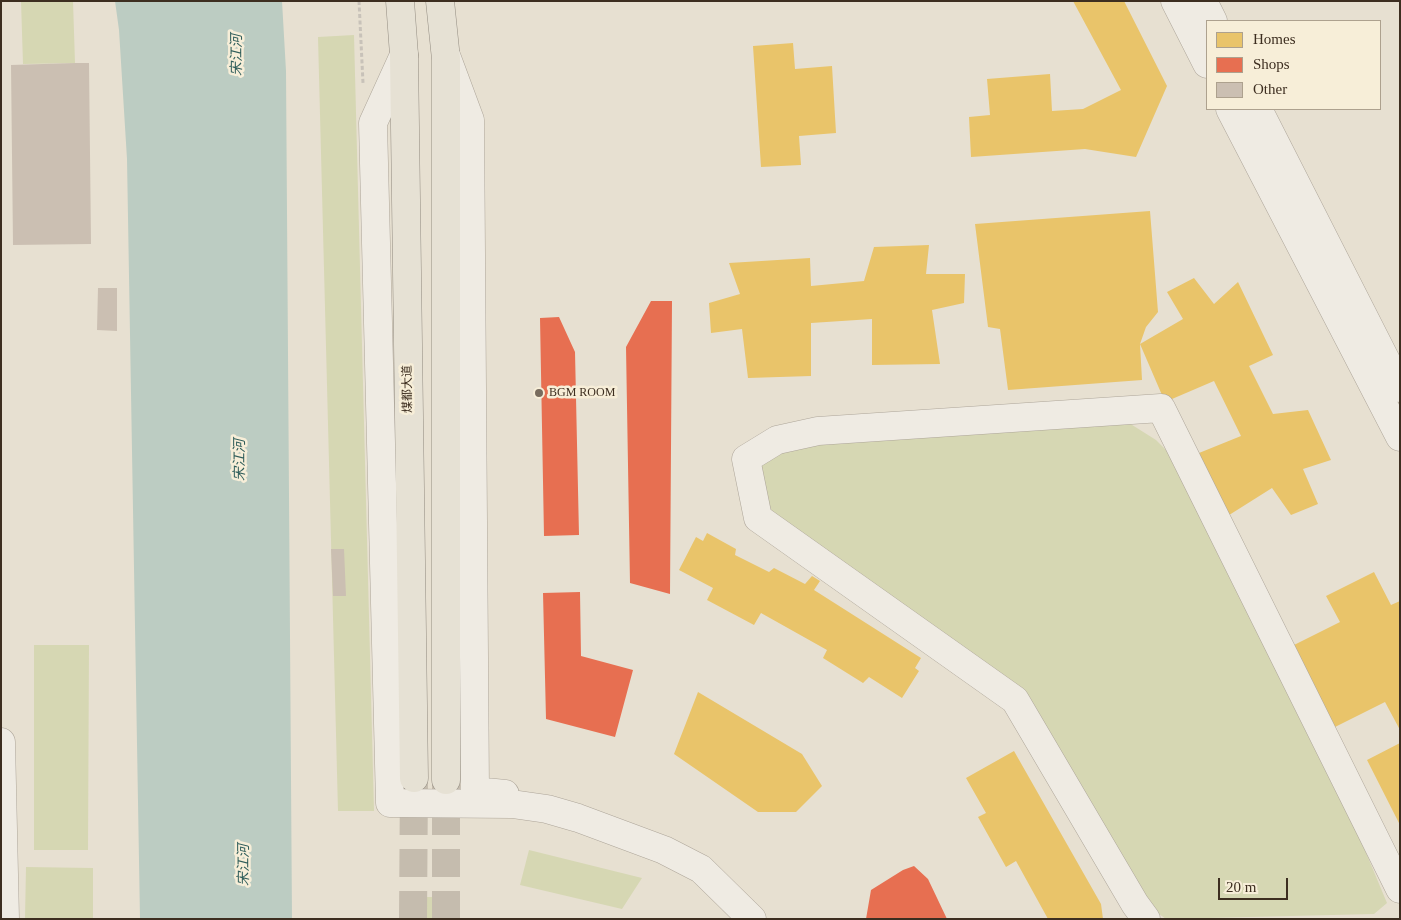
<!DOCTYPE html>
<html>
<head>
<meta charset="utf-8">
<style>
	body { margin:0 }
	#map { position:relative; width:1401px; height:920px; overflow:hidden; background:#e7e0d1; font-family:"Times New Roman",serif }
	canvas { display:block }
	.frame { position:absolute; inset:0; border:2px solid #3d2e20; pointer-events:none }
	.legend { position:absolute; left:1206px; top:20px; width:175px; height:90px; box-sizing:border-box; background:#f7eed8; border:1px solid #ada18e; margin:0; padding:6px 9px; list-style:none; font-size:15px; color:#3d2e20 }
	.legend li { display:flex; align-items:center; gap:10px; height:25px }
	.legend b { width:25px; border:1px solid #ada18e }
	.scale { position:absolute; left:1218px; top:878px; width:70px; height:22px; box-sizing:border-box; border:2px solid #3d2e20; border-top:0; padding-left:6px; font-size:15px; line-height:18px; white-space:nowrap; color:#3d2e20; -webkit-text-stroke:4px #f7eed8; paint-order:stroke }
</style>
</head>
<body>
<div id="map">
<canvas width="1401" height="920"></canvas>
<div class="frame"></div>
<ul class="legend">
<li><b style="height:14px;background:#e9c46a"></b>Homes</li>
<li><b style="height:14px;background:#e76f51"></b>Shops</li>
<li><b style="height:14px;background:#cbbfb2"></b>Other</li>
</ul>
<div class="scale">20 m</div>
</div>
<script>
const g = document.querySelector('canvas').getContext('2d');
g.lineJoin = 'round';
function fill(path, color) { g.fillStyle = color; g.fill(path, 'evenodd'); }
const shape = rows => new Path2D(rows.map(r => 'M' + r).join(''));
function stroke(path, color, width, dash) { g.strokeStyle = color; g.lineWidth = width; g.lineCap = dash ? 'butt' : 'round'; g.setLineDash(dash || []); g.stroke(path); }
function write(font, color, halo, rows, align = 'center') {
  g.font = font + ' "Times New Roman","Noto Sans SC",serif'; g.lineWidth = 5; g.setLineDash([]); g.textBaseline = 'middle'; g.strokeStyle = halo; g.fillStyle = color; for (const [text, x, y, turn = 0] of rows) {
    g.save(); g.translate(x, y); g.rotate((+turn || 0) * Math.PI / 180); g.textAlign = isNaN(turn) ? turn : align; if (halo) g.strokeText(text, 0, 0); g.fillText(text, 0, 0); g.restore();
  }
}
fill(shape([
	[21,1,73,1,75,63,23,64],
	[354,35,374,811,338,811,318,37],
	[1129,423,1156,440,1188,472,1326,757,1387,903,1374,914,1166,919,1148,906,1005,679,765,513,756,470,782,449,881,435],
	[34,645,89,645,88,850,34,850],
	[529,850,642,878,622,909,520,885],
	[26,867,93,868,93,919,25,919],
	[419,897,440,897,440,919,418,919]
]), '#d6d7b3');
fill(shape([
	[115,1,282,1,286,71,292,919,140,919,127,159,119,30]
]), '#bcccc2');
fill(shape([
	[1073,1,1124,1,1167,86,1136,157,1085,149,971,157,969,117,990,115,987,79,1050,74,1052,111,1083,109,1121,90],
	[793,43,795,69,832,66,836,133,799,136,801,165,761,167,753,46],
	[1150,211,1158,312,1146,327,1140,344,1142,380,1008,390,1000,329,988,327,975,224],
	[929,245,926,274,965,274,964,303,932,310,940,364,872,365,872,319,811,323,811,376,748,378,742,329,711,333,709,303,740,294,729,263,810,258,811,286,864,281,874,247],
	[1194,278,1214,304,1238,282,1273,355,1249,366,1273,414,1308,410,1331,460,1303,469,1318,504,1291,515,1272,488,1226,517,1199,453,1241,436,1214,381,1165,402,1140,344,1183,319,1167,292],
	[707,533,736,549,735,555,769,572,774,568,805,584,812,576,820,581,814,590,921,658,915,668,919,671,902,698,869,677,863,683,823,658,827,650,761,613,754,625,707,600,713,588,679,570,696,537,703,541],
	[1374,572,1391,605,1400,601,1400,730,1385,702,1335,727,1294,645,1340,622,1326,596],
	[698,692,802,754,822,786,796,812,758,812,674,754],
	[1400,743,1400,825,1367,760],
	[1014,751,1101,904,1103,919,1048,919,1016,861,1006,867,978,817,986,813,966,778]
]), '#e9c46a');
fill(shape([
	[651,301,672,301,670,594,630,583,626,347],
	[559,317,575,352,579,535,544,536,540,318],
	[580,592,581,656,633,670,615,737,546,719,543,593],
	[914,866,928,879,947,919,866,919,871,890,903,870]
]), '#e76f51');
fill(shape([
	[75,63,89,63,91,244,13,245,11,65],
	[98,288,117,288,117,331,97,330],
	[331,549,344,549,346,596,333,596]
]), '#cbbfb2');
stroke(shape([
	[413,919,414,779],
	[446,919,446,780]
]), '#c5bcae', 28, [28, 14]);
const minor = shape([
	[1175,1,1207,64],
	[1203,1,1213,21],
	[404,55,373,123,390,803,512,804,547,809,578,818,664,850,701,869,752,919],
	[447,58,470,120,475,791,505,794],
	[1230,109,1400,437],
	[1258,109,1400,388],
	[1,742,5,919],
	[1146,919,1135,904,1015,700,758,518,746,459,777,440,818,431,1161,408,1400,889]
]);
const major = shape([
	[400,1,404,55,414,778],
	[440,1,446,59,446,780]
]);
stroke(minor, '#ada599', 29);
stroke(major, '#928b80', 29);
stroke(shape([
	[359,1,363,83]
]), '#c8c2b9', 3, [4, 2.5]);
stroke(minor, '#efebe3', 28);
stroke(major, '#e6e1d4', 28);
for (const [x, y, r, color] of [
	[539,393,5,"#786c5e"]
]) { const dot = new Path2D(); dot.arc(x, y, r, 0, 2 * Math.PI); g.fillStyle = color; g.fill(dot); stroke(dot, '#f7eed8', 2); }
write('12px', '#3d2e20', '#f7eed8', [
	["煤都大道",408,389,-91]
]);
write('12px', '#3d2e20', '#f7eed8', [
	["BGM ROOM",549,393]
], 'left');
write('italic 14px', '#2f5d5a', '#f7eed8', [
	["宋江河",237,55,-90],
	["宋江河",240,460,-90],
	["宋江河",244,865,-90]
]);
</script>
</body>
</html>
